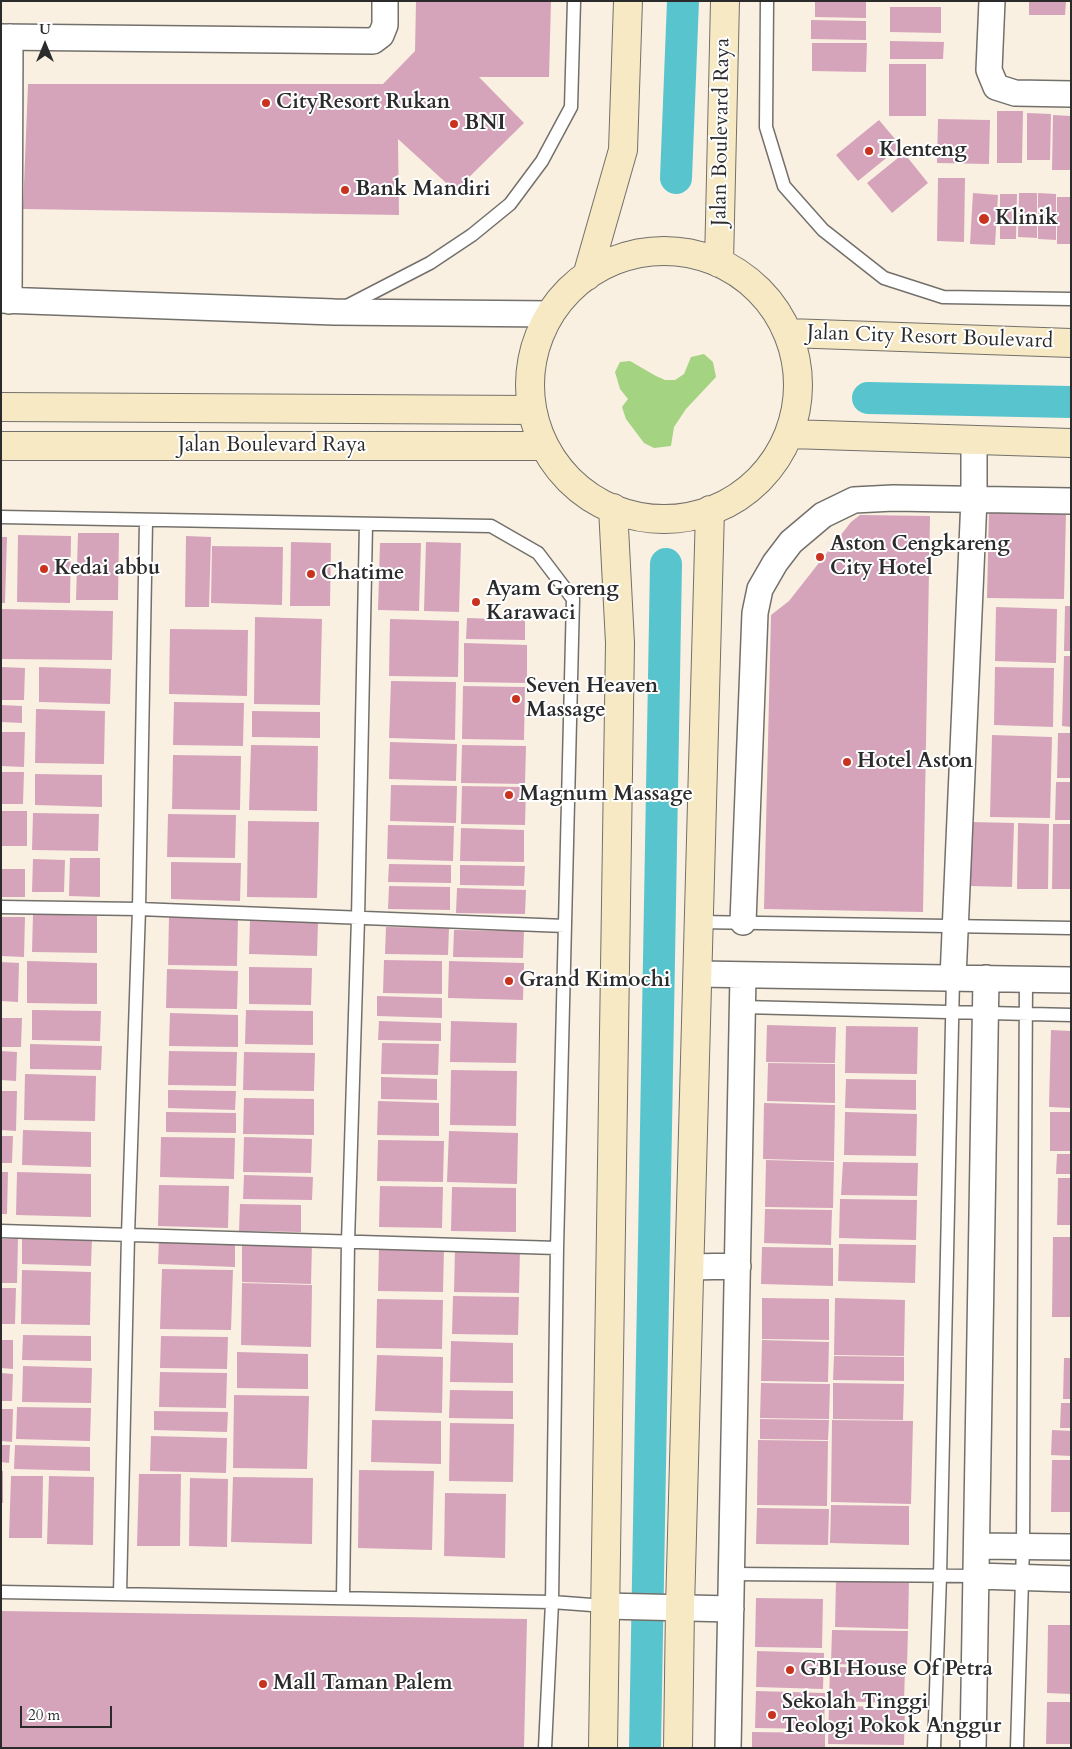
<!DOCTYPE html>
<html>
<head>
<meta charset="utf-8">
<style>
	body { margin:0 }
	#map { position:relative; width:1072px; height:1749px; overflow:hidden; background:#faf0e2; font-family:Cardo,serif }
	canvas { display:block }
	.frame { position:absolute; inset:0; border:2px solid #2b2b2b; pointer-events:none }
	.north { position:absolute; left:20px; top:20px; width:50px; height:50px; -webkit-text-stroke:4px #fff; paint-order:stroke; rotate:0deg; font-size:14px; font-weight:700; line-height:20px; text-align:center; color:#2b2b2b }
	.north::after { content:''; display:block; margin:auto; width:18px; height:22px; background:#2b2b2b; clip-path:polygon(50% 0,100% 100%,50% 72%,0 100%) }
	.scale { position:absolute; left:20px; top:1706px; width:92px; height:22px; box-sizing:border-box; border:2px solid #2b2b2b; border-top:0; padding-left:6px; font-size:15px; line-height:18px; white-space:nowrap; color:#2b2b2b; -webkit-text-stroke:4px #fff; paint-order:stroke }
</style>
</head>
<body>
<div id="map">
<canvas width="1072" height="1749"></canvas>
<div class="frame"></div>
<div class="north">U</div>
<div class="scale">20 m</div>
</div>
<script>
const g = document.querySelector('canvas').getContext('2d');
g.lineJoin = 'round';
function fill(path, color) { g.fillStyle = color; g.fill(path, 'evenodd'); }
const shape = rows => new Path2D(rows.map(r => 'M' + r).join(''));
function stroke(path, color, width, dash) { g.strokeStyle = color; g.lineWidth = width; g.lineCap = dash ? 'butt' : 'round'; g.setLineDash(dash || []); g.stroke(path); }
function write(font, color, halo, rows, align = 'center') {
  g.font = font + ' Cardo,serif'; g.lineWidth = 4; g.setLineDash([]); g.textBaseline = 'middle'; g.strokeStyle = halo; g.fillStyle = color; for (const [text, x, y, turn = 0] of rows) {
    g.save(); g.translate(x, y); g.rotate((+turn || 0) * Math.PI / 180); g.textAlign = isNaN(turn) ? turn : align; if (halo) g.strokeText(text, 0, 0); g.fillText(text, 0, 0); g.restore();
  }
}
fill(shape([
	[704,354,713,362,716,377,686,409,674,427,671,446,654,448,644,443,626,419,622,407,628,399,620,389,615,372,620,362,630,361,656,376,665,380,675,380,684,374,691,357]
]), '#a4d381');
stroke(shape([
	[676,178,683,1],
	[868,398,1071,402],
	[645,1748,666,564]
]), '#58c5ce', 32);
fill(shape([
	[416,1,551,1,549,77,479,77,524,123,455,191,398,139,399,215,23,209,28,84,383,84,415,51],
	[815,1,866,1,866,18,815,17],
	[1029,1,1066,1,1065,15,1029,15],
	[890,7,941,7,941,33,890,32],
	[811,20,866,21,866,40,811,39],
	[890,41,944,42,943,59,890,59],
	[812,43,867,43,866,72,812,71],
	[889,64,926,64,926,116,889,116],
	[997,111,1023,111,1022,163,997,163],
	[1027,113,1051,114,1050,160,1027,160],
	[1053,115,1071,116,1071,170,1052,170],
	[938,119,990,120,989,164,937,163],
	[879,120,901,146,858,181,836,155],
	[904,153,928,183,892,213,867,183],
	[938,178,965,178,964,242,937,241],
	[973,193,998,195,995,245,970,244],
	[1019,193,1037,193,1037,238,1018,237],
	[1038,193,1056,194,1056,240,1038,239],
	[1000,194,1017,194,1016,239,1000,239],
	[1057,197,1071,197,1071,244,1057,244],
	[989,510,1066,512,1064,599,987,598],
	[860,515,930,516,923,912,764,909,771,615,789,601,851,522],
	[78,533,119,533,118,600,76,600],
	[18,535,71,536,70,603,17,602],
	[186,536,211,537,209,607,185,607],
	[1,537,7,537,5,603,1,603],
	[291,542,331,543,330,606,290,606],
	[426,542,461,543,459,612,424,611],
	[380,543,421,543,419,611,378,610],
	[212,546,283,547,282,605,211,603],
	[1065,606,1071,606,1071,651,1064,651],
	[996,607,1057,609,1056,663,995,661],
	[1,609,113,611,112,660,1,659],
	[255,617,322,619,320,705,254,704],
	[467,618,525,620,525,640,466,639],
	[390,619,459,621,458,677,389,676],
	[170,629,248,630,247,696,169,694],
	[464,643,527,645,527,683,464,682],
	[1064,656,1071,656,1071,727,1062,726],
	[1,667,25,668,24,700,1,700],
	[39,667,111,669,110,704,39,702],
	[995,667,1054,668,1053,727,994,725],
	[391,681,456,682,455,740,389,738],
	[463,686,525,687,524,740,462,739],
	[174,702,244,703,243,746,173,745],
	[1,705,22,706,22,723,1,722],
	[36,709,105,711,104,764,35,763],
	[252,711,320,712,320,738,252,737],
	[1,732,25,732,24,767,1,766],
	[1058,733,1071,733,1071,778,1057,778],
	[992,735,1052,737,1050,818,990,817],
	[390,742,457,744,456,781,389,779],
	[251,745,318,746,317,811,249,810],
	[462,745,526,746,525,784,461,783],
	[173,755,241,756,240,810,172,809],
	[1,772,24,772,23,804,1,804],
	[35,774,102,775,102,807,35,805],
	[1056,782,1071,782,1071,820,1055,820],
	[391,785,457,786,456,823,390,821],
	[462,786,526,787,525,825,461,824],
	[1,811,27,811,27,846,1,846],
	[33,813,99,814,98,851,32,850],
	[168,814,236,815,235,858,167,857],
	[248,821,319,822,317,898,247,897],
	[971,822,1014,823,1012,887,970,886],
	[1018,823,1049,824,1048,889,1017,889],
	[1053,824,1071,824,1071,889,1052,889],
	[388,825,454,826,453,861,387,859],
	[461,828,524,830,524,862,460,861],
	[70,858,100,858,100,897,69,896],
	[33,859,65,860,64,892,32,892],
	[171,862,241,863,240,901,171,899],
	[389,864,451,865,451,883,388,882],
	[460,865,525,866,524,886,460,885],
	[1,869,25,869,25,897,1,897],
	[389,886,450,887,450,910,388,909],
	[457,888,526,890,525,914,456,913],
	[33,914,97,916,97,953,32,952],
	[169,916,238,917,237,966,168,965],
	[1,917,25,917,24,957,1,956],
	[250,921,318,922,317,956,249,954],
	[386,927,449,928,448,955,385,954],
	[454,930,524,931,523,958,453,957],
	[384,960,442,961,442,994,383,993],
	[27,961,97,963,97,1004,27,1003],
	[449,961,524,963,523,1000,448,998],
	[1,962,19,963,18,1002,1,1001],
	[249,967,312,968,311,1005,249,1004],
	[167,969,238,971,237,1009,166,1008],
	[377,996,442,998,442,1018,377,1016],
	[32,1010,101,1011,100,1041,32,1040],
	[246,1010,313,1011,313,1045,245,1044],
	[170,1013,238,1015,238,1047,169,1046],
	[1,1018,22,1018,21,1047,1,1047],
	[379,1021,441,1023,441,1041,378,1040],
	[451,1021,517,1023,516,1063,450,1062],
	[767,1025,836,1027,835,1063,766,1062],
	[846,1026,918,1027,917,1074,845,1073],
	[1051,1030,1071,1031,1071,1108,1049,1107],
	[382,1043,439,1044,438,1075,381,1074],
	[30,1044,102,1046,101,1070,30,1069],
	[1,1051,17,1052,16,1081,1,1080],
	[169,1051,237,1052,236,1086,168,1085],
	[244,1052,315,1053,314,1091,243,1090],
	[768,1063,835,1064,835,1103,767,1101],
	[451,1070,517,1071,516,1126,450,1125],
	[25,1074,96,1076,95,1121,24,1120],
	[381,1077,437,1079,437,1100,381,1099],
	[846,1079,916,1080,916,1110,845,1108],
	[168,1090,236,1091,235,1110,168,1108],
	[1,1091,17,1091,16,1131,1,1130],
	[244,1098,314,1099,314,1135,243,1134],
	[378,1101,439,1103,439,1136,377,1135],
	[764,1103,835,1105,834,1161,763,1159],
	[166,1112,236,1113,236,1133,166,1132],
	[845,1112,917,1114,916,1156,844,1155],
	[1050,1112,1071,1112,1071,1151,1050,1151],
	[23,1130,91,1132,91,1167,22,1165],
	[449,1131,518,1133,517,1184,447,1182],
	[1,1136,13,1136,12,1163,1,1163],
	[161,1137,235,1138,234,1179,160,1177],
	[244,1137,312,1139,311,1173,243,1172],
	[378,1140,444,1141,443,1182,377,1181],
	[1057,1154,1071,1154,1071,1174,1056,1174],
	[766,1160,834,1162,833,1208,765,1207],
	[843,1162,918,1163,917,1196,841,1195],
	[1,1172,8,1172,7,1214,1,1214],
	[17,1172,91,1174,91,1217,16,1215],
	[244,1175,313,1177,312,1200,243,1199],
	[1058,1178,1071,1178,1071,1225,1057,1225],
	[159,1185,229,1186,228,1228,158,1226],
	[380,1186,443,1187,442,1228,379,1227],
	[452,1187,516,1188,516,1232,451,1231],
	[840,1199,917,1200,916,1240,839,1238],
	[240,1204,301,1205,301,1232,239,1231],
	[765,1209,832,1210,831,1245,764,1243],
	[22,1234,92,1236,91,1266,22,1264],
	[1053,1237,1071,1237,1071,1317,1052,1317],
	[159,1238,235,1241,235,1267,158,1264],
	[1,1239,18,1239,17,1283,1,1283],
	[242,1241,312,1243,311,1284,242,1282],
	[839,1244,916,1245,915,1283,838,1281],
	[379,1246,444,1247,443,1292,378,1291],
	[762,1247,833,1248,833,1286,761,1284],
	[455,1248,520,1249,519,1293,454,1292],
	[162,1269,233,1270,231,1330,160,1329],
	[22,1270,91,1272,90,1325,21,1324],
	[242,1283,312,1285,311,1347,241,1345],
	[1,1288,16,1288,15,1324,1,1324],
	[453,1296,519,1297,518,1335,452,1334],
	[762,1298,829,1299,829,1340,762,1339],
	[835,1298,905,1300,904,1356,834,1355],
	[377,1299,443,1300,442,1349,376,1348],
	[23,1335,91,1336,91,1361,22,1360],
	[161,1336,228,1337,227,1369,160,1368],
	[1,1340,13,1340,13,1369,1,1368],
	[762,1340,829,1342,828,1382,761,1381],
	[451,1341,513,1343,513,1383,450,1382],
	[237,1352,308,1354,308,1389,237,1388],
	[377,1355,443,1357,442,1413,375,1411],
	[834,1356,904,1357,904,1381,833,1380],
	[1064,1358,1071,1358,1071,1399,1063,1399],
	[23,1366,92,1368,91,1403,22,1402],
	[160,1372,227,1373,226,1408,159,1407],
	[1,1373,13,1374,12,1401,1,1401],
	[761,1383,830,1384,829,1419,760,1418],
	[833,1383,904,1384,903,1420,833,1419],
	[450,1390,513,1391,513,1419,449,1418],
	[234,1395,309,1396,307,1469,233,1468],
	[1061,1403,1071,1403,1071,1428,1060,1428],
	[17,1407,91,1408,90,1441,16,1439],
	[1,1409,13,1409,12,1442,1,1441],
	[154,1411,228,1412,227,1432,154,1430],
	[760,1419,829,1420,828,1440,760,1439],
	[372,1420,441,1421,441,1464,371,1462],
	[832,1420,913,1421,911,1504,831,1502],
	[450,1423,514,1424,513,1482,449,1481],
	[1052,1430,1071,1431,1071,1456,1051,1455],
	[151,1436,227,1438,226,1473,150,1471],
	[758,1440,828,1441,827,1506,757,1505],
	[1,1445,10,1445,9,1463,1,1462],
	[15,1445,90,1447,90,1471,14,1469],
	[1052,1460,1071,1460,1071,1512,1051,1512],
	[359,1470,434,1471,432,1550,358,1548],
	[1,1471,3,1471,3,1503,1,1503],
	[139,1474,181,1474,180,1546,137,1546],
	[11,1476,43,1476,42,1538,9,1538],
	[49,1476,94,1477,93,1545,47,1544],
	[233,1477,313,1478,312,1544,231,1542],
	[190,1478,228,1479,227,1547,189,1546],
	[445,1493,506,1494,505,1558,444,1556],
	[831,1505,909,1506,909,1545,830,1543],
	[757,1508,829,1509,828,1545,756,1544],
	[836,1578,909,1580,908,1629,835,1627],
	[756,1598,823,1599,822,1648,755,1647],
	[1,1611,527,1619,524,1748,1,1748],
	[1048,1625,1071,1625,1071,1694,1047,1693],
	[832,1630,908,1631,907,1666,831,1664],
	[757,1651,824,1653,823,1689,756,1687],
	[830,1667,905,1668,904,1703,829,1701],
	[756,1691,825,1693,824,1729,755,1728],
	[1047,1702,1071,1702,1071,1744,1046,1744],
	[829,1706,905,1707,904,1745,828,1744],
	[752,1732,825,1733,825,1748,752,1748]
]), '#d5a4bb');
const lane = shape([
	[767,1,766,127,784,186,823,230,884,278,943,297,1071,299],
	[343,308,430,263,472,235,510,204,542,161,571,107,574,1],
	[1,517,491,526,538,553,573,599,557,1248,552,1602,545,1748],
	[1,907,139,909,565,926],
	[699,922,1071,928],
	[742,1007,1071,1015],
	[1,1231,557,1248],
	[732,1574,977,1576],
	[1,1592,552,1602,605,1606],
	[120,1594,128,1235,139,909,146,521],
	[343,1598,348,1242,358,918,366,524],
	[934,1748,940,1576,953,978],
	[1017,1748,1023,1546,1026,979]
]);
const street = shape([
	[992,1,989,70,996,87,1015,93,1071,94],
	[1,37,373,41,381,35,385,25,385,1],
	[1,300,334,312,551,314],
	[9,301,10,37],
	[743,922,755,613,760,589,775,563,791,542,823,515,854,500,893,498,1071,501],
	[698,974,1071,980],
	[953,978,974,499,974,440],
	[690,1267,738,1266],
	[977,1546,1071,1547],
	[977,1576,1071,1579],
	[605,1606,731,1609],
	[728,1748,743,975],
	[973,1748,986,978]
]);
const secondary = shape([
	'530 385a134 134 0 1 1 268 0a134 134 0 1 1-268 0Z',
	[719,263,725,1],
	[587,276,623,150,628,1],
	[788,333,1071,343],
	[1,407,532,410],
	[790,434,1071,443],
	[1,446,543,446],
	[603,1748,620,643,613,508],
	[678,1748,680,1608,710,510]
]);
stroke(lane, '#73706b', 15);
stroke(street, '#73706b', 28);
stroke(secondary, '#73706b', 30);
stroke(lane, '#fff', 12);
stroke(street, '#fff', 25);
stroke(secondary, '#f6e9c3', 28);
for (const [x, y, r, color] of [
	[266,103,5,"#c8321e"],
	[454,124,5,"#c8321e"],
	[869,151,5,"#c8321e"],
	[345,190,5,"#c8321e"],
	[984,219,6,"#c8321e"],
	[820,557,5,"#c8321e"],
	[44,569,5,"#c8321e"],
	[311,574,5,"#c8321e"],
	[476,602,5,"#c8321e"],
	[516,699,5,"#c8321e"],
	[847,762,5,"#c8321e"],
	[509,795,5,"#c8321e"],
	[509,981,5,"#c8321e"],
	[790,1670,5,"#c8321e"],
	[263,1684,5,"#c8321e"],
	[772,1715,5,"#c8321e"]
]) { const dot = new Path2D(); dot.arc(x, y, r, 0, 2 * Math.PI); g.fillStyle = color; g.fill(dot); stroke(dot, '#fff', 2); }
write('bold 21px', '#2b2b2b', '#fff', [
	["CityResort Rukan",276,103],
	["BNI",464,124],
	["Klenteng",879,151],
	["Bank Mandiri",355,190],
	["Klinik",995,219],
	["Aston Cengkareng",830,545],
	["City Hotel",830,569],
	["Kedai abbu",54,569],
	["Chatime",321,574],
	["Ayam Goreng",486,590],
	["Karawaci",486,614],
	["Seven Heaven",526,687],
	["Massage",526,711],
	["Hotel Aston",857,762],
	["Magnum Massage",519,795],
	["Grand Kimochi",519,981],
	["GBI House Of Petra",800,1670],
	["Mall Taman Palem",273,1684],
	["Sekolah Tinggi",782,1703],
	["Teologi Pokok Anggur",782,1727]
], 'left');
write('21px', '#2b2b2b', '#fff', [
	["Jalan Boulevard Raya",722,132,-89],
	["Jalan City Resort Boulevard",930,338,2],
	["Jalan Boulevard Raya",272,446]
]);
</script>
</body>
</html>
